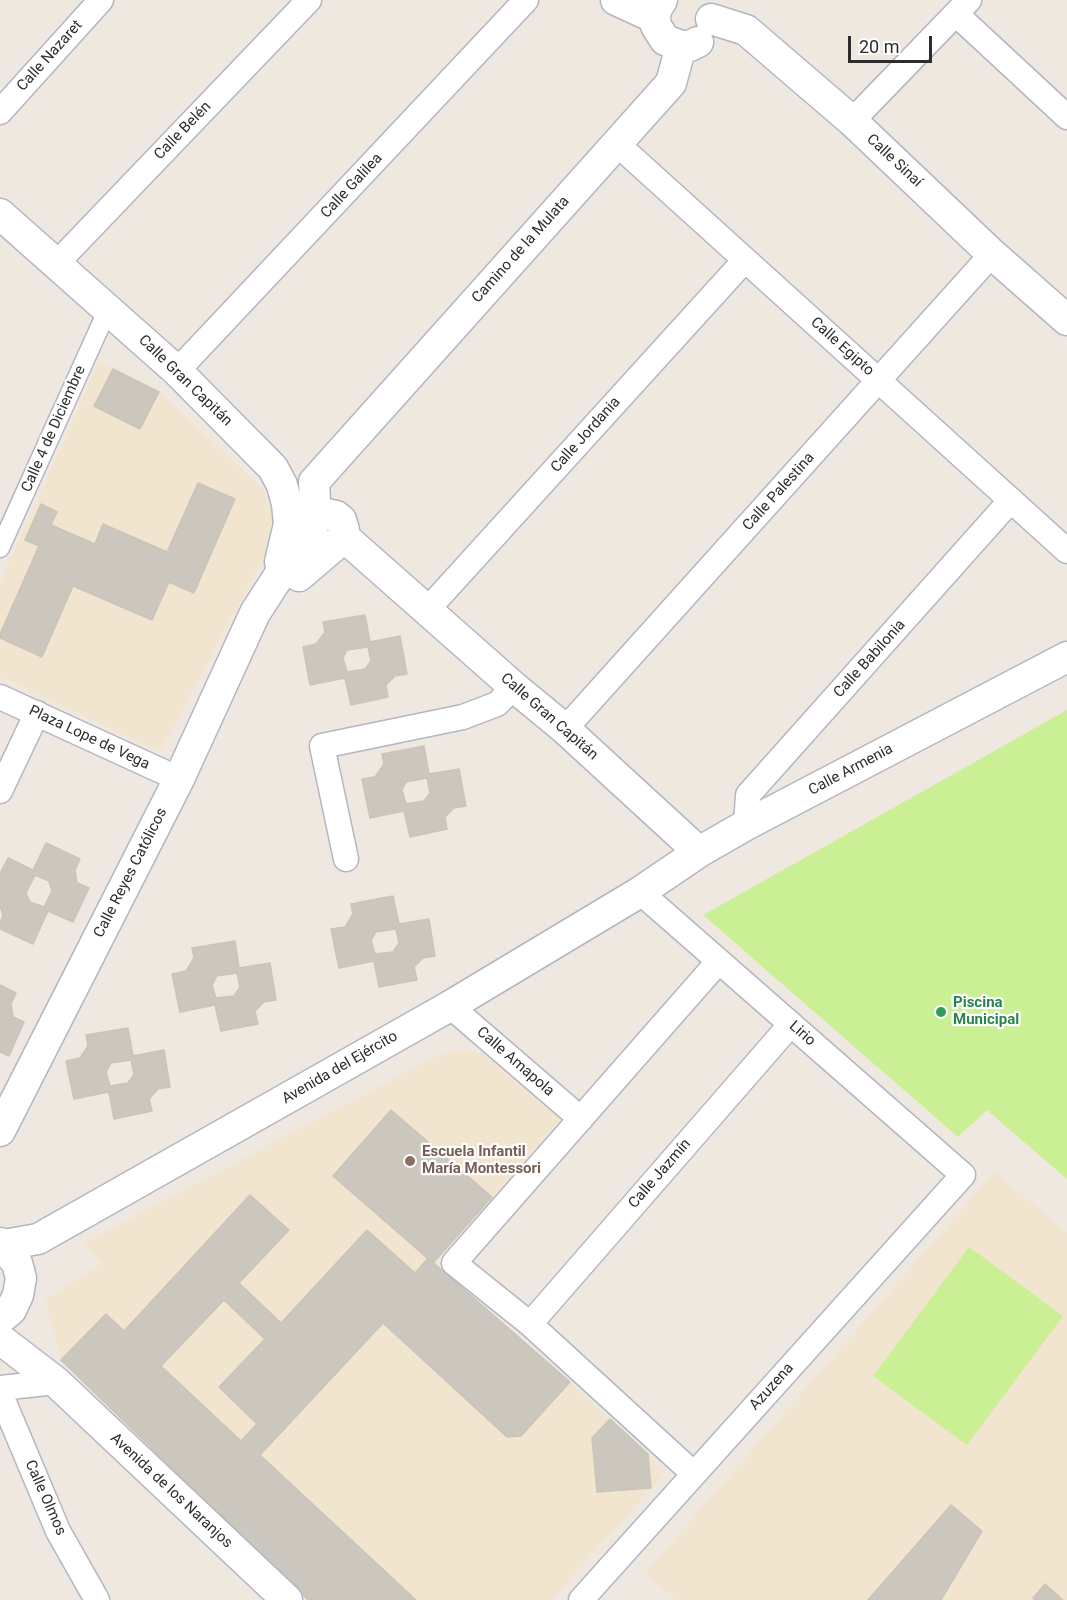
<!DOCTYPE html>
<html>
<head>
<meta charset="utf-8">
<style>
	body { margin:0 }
	#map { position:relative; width:1067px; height:1600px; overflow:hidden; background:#efe8e0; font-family:Roboto,sans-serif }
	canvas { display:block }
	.scale { position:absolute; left:848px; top:36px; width:84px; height:27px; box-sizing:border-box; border:3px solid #2d2d2d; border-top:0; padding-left:8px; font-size:18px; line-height:21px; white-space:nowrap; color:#2d2d2d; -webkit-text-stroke:4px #fff; paint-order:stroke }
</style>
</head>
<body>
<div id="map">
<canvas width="1067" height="1600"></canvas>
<div class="scale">20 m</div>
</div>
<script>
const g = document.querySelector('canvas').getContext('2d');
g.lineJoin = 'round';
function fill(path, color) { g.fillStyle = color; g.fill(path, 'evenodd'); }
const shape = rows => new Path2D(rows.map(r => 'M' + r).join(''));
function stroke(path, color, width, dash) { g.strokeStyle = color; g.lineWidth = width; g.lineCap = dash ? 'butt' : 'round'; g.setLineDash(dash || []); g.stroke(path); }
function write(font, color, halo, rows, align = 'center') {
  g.font = font + ' Roboto,sans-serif'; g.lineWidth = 4.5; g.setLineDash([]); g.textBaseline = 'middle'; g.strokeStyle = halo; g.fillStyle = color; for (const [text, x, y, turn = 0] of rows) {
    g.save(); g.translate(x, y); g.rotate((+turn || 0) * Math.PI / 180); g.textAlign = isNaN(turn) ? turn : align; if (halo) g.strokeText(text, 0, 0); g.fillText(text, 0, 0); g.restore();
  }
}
fill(shape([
	[99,362,159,392,263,489,276,521,271,544,160,752,0,677,0,583],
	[458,1049,484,1054,560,1119,434,1264,570,1382,666,1472,555,1596,548,1600,329,1600,61,1360,45,1300,102,1264,84,1243,429,1060],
	[995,1171,1067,1233,1067,1600,676,1600,645,1573]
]), '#f1e5cf');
fill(shape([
	[1067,710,1067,1179,987,1110,958,1137,703,915],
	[969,1247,1063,1316,967,1445,873,1376]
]), '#cbef95');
const building = shape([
	[113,369,159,392,140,429,94,406,113,369],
	[198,483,235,499,194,593,169,582,152,620,73,586,42,657,0,638,0,634,39,546,25,540,41,504,57,512,51,525,95,544,103,524,167,552,198,483],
	[365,615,370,642,400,636,407,674,395,676,386,685,388,697,351,705,345,678,310,685,303,647,316,644,325,632,323,622,365,615],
	[368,647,371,661,365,669,347,672,343,658,347,650,368,647],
	[424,746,429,774,459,769,466,806,454,808,445,817,447,829,410,837,404,811,370,818,362,779,375,777,384,764,382,754,424,746],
	[427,778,430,793,424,801,406,804,402,790,406,782,427,778],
	[46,843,80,859,75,870,77,883,89,888,73,922,48,911,33,944,0,929,0,923,3,915,0,906,0,874,8,858,33,870,46,843],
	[35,875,49,881,52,891,44,907,30,902,26,893,35,875],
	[393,896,399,924,429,919,435,956,423,958,414,967,417,980,379,987,374,961,339,968,331,929,345,927,353,914,351,904,393,896],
	[396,929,399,943,393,952,375,954,371,941,376,932,396,929],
	[235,941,239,968,270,963,276,1000,264,1002,255,1011,258,1024,221,1031,215,1005,180,1012,172,974,186,971,194,958,192,948,235,941],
	[237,973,240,987,234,996,216,998,212,985,217,976,237,973],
	[0,985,16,993,11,1004,13,1017,24,1022,9,1056,0,1052,0,985],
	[128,1028,133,1056,164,1050,170,1087,158,1089,149,1099,152,1111,114,1119,109,1092,74,1099,66,1061,80,1058,88,1046,86,1035,128,1028],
	[131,1060,134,1074,128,1083,110,1086,106,1072,111,1063,131,1060],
	[391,1110,492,1197,433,1263,333,1176,391,1110],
	[250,1195,289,1230,239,1283,281,1323,367,1230,415,1273,428,1258,570,1382,521,1436,507,1437,383,1323,260,1455,416,1600,308,1600,61,1360,106,1314,124,1331,250,1195],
	[224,1300,265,1339,219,1387,257,1424,241,1441,161,1366,224,1300],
	[610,1419,648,1454,651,1488,597,1492,592,1438,610,1419],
	[951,1505,982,1531,941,1600,868,1600,951,1505],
	[1045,1584,1063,1600,1035,1600,1033,1598,1045,1584]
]);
fill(building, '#cbc6be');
stroke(building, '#cbc4b8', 1.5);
const pedestrian = shape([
	[0,548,108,309]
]);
const minor = shape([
	[956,14,1067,117],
	[0,112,101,0],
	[852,121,969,0],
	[616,143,1067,551],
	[57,263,309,0],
	[177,371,526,0],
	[428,609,745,260],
	[0,697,179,779],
	[565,729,992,254],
	[0,791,37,713],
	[746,825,748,795,1011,500],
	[346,859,322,746,463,717,497,704,514,687],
	[450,1006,581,1119],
	[530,1324,791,1024],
	[0,1388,56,1382],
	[0,1393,58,1531,97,1600],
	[694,1474,530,1324,454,1263,719,961],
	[581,1600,963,1175,640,892]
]);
const tertiary = shape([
	[616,0,655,18],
	[662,0,656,10,655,18,656,26,665,40,681,46,690,46,698,42],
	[711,19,746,30,852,121,992,254,1067,320],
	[0,214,177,371,273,468,282,485,287,504,289,524,280,562],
	[316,519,314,482,671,83,681,46],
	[343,536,514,687,565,729,699,852],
	[299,576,341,540,343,536,344,530,341,520,336,516,326,514,320,516,313,523,312,534,313,539,322,546,333,546],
	[0,1131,179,779,255,613,313,523],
	[0,1243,17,1263,21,1278,18,1295,11,1310,0,1319],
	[4,1245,38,1239,450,1006,640,892,699,852,746,825,1067,657],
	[0,1339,56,1382,287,1600]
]);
stroke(pedestrian, '#b3b6c1', 21);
stroke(minor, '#b3b6c1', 27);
stroke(tertiary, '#b3b6c1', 33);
stroke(pedestrian, '#fff', 18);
stroke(minor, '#fff', 24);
stroke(tertiary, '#fff', 30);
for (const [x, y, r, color] of [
	[941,1012,6,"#2e9e5b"],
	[410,1161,6,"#8d6e63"]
]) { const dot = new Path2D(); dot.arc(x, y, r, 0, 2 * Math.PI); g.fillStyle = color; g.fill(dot); stroke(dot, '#fff', 2); }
write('15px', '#2d2d2d', '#fff', [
	["Calle Nazaret",50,56,-48],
	["Calle Belén",183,131,-46],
	["Calle Sinaí",894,161,43],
	["Calle Galilea",352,186,-47],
	["Camino de la Mulata",521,250,-48],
	["Calle Egipto",842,347,42],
	["Calle Gran Capitán",185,381,44],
	["Calle 4 de Diciembre",54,429,-66],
	["Calle Jordania",586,435,-48],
	["Calle Palestina",779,492,-48],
	["Calle Babilonia",870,659,-48],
	["Calle Gran Capitán",549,717,41],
	["Plaza Lope de Vega",89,738,25],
	["Calle Armenia",851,770,-28],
	["Calle Reyes Católicos",131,873,-63],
	["Lirio",802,1034,41],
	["Calle Amapola",515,1062,41],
	["Avenida del Ejército",340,1068,-30],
	["Calle Jazmín",660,1174,-49],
	["Azuzena",772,1387,-48],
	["Avenida de los Naranjos",171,1491,43],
	["Calle Olmos",45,1498,66]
]);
write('bold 15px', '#27864d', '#fff', [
	["Piscina",953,1003],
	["Municipal",953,1020]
], 'left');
write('bold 15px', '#785e54', '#fff', [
	["Escuela Infantil",422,1152],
	["María Montessori",422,1169]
], 'left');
</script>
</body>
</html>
